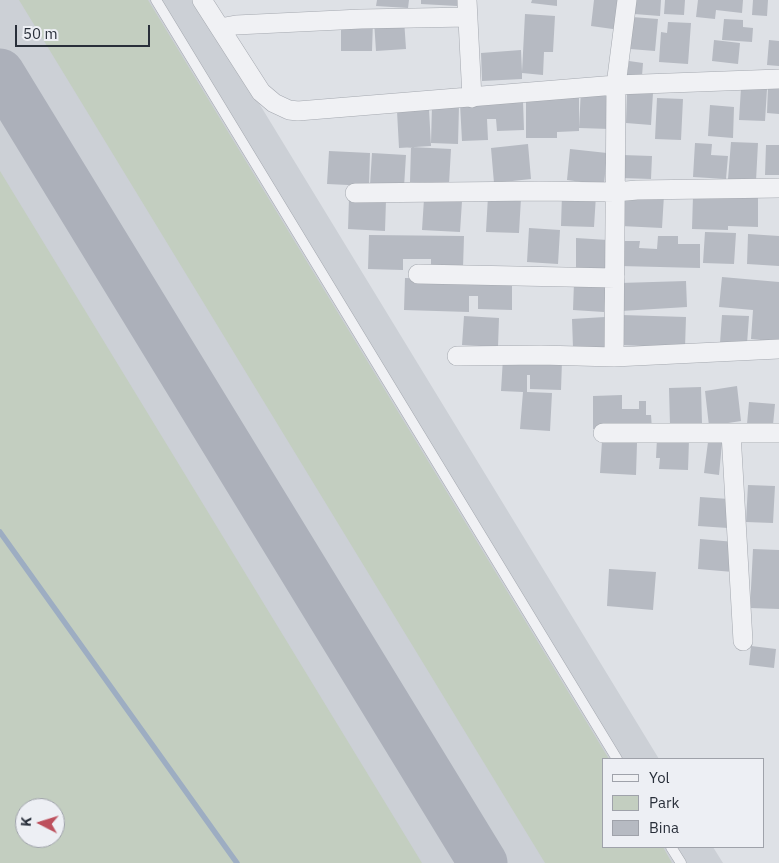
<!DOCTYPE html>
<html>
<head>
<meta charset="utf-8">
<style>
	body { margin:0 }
	#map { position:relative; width:779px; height:863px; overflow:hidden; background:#dee1e6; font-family:"IBM Plex Sans",sans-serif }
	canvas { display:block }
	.legend { position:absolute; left:602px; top:758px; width:162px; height:90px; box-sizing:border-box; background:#edeff4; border:1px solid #9fa2aa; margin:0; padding:6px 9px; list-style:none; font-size:15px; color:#292f3a }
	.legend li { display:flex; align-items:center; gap:10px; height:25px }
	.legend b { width:25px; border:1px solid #9fa2aa }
	.north { position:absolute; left:15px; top:798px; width:50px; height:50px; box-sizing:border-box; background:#edeff4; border:1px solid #9fa2aa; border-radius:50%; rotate:275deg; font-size:14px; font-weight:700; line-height:20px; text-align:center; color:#292f3a }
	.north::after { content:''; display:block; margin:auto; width:18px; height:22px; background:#bd505d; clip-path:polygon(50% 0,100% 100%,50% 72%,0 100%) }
	.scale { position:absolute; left:15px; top:25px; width:135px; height:22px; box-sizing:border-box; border:2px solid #292f3a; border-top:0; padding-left:6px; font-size:15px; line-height:18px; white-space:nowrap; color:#292f3a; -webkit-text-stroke:4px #edeff4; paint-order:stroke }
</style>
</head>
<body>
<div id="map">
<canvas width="779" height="863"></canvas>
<ul class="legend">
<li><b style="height:6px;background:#f0f1f4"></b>Yol</li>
<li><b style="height:14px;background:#c3cec0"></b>Park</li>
<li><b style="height:14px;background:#b6bac2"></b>Bina</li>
</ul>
<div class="north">K</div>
<div class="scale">50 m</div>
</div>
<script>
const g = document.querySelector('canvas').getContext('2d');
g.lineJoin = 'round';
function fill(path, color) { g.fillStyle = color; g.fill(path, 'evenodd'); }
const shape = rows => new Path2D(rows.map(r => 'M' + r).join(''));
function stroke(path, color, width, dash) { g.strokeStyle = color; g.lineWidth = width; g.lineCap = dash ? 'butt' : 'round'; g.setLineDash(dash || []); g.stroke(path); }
fill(shape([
	[0,0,196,0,659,759,603,759,603,847,713,847,723,863,0,863],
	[25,808,55,808,55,838,25,838]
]), '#ccd0d6');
fill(shape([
	[19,0,148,0,609,759,603,759,603,847,663,847,672,863,545,863],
	[0,171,422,863,0,863],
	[25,808,55,808,55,838,25,838]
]), '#c3cec0');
stroke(shape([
	[0,532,237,863]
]), '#9dadc2', 5.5);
stroke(shape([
	[0,73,483,863]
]), '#acb0ba', 49);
fill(shape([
	[377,0,409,0,408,8,376,6],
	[421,0,457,0,457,6,421,4],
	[532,0,557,0,557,6,531,3],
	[594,0,623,0,620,30,591,26],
	[634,0,661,0,660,16,634,14],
	[665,0,685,0,684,15,664,14],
	[698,0,743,0,742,13,716,10,715,19,696,17],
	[753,0,768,0,767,16,752,15],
	[525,14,555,16,553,52,544,52,543,75,522,73,522,79,482,81,481,53,521,50,522,72],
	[632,17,658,19,655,51,630,49],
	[404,19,406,49,376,51,374,21],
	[724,19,743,20,743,27,753,28,752,42,722,40],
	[341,21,373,21,372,51,341,51],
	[668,22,691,23,688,64,659,62,661,32,667,33],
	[714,40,740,43,738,64,712,61],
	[769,40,779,41,779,66,767,65],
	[629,61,643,63,642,76,627,75],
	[768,86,779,87,779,114,767,113],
	[741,88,767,89,765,121,739,120],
	[581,89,612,91,610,129,579,128],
	[627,92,653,93,651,125,626,123],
	[526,94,579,94,579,131,557,132,557,138,526,138],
	[657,98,683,99,681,140,655,139],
	[523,101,524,130,497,131,496,119,487,119,488,140,462,141,460,104],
	[432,105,459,106,458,144,431,143],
	[710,105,734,107,733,138,708,136],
	[429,109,431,146,399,148,397,111],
	[731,142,758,143,756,181,728,179],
	[695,143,712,144,711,155,728,156,726,179,693,177],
	[528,144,531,179,494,183,491,148],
	[766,145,779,145,779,175,765,175],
	[411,147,451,149,449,184,410,182],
	[570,149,607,153,604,185,567,180],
	[329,151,370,153,369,186,327,184],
	[372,153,406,155,404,187,370,185],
	[622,155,652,156,651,179,621,178],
	[623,193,664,195,662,228,621,226],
	[562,194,596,195,594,227,561,226],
	[488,196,521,198,519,233,486,232],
	[693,196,758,196,758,227,728,226,728,230,692,229],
	[349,199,386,200,385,231,348,229],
	[424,199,462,201,460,232,422,230],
	[529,228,560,230,558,264,527,262],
	[705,232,736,233,734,264,703,263],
	[748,234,779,236,779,266,747,264],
	[369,235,464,236,463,268,431,268,431,259,403,259,403,270,368,269],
	[658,236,678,236,678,244,700,244,700,268,620,266,621,241,640,241,639,248,657,249],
	[576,238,608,240,606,270,576,268],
	[722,277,779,282,779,342,751,339,753,310,719,307],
	[405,278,512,281,512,310,478,309,478,296,469,296,469,312,404,310],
	[686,281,687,307,621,311,620,283],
	[574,282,606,284,604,312,573,310],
	[622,315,686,317,685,348,621,345],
	[722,315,749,316,747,344,720,343],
	[464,316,499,318,498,347,462,345],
	[605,317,607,347,573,348,572,319],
	[503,358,562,361,561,390,530,389,530,375,527,375,527,392,552,393,550,431,520,429,523,392,501,391],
	[737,386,741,421,709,426,705,391],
	[701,387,702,424,670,425,669,388],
	[622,395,622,409,639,409,639,401,646,401,646,415,651,415,652,429,593,429,593,396],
	[749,402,775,404,773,425,747,424],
	[657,438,689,440,688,470,659,469,660,458,656,458],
	[602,441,637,443,636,475,600,473],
	[708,442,722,443,719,475,704,473],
	[748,485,775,486,773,523,746,522],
	[700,497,729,499,728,528,698,526],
	[700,539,735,542,733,572,698,569],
	[753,549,779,550,779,609,750,608],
	[609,569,656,572,653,610,607,606],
	[751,646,776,649,774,668,749,665]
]), '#b6bac2');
const service = shape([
	[156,0,617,759],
	[671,847,681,863]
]);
const minor = shape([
	[202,0,261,92,274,103,289,110,298,111,616,85,779,79],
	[467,0,472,98],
	[627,0,616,85,614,357,779,349],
	[220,28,236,25,361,19,468,17],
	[355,193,539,191,615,192,637,190,779,188],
	[418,274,615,278],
	[457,356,541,355,614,357],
	[603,433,779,433],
	[731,433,743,641]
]);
stroke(service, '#a4a8af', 11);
stroke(minor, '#a4a8af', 20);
stroke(service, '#f0f1f4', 10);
stroke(minor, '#f0f1f4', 19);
</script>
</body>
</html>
